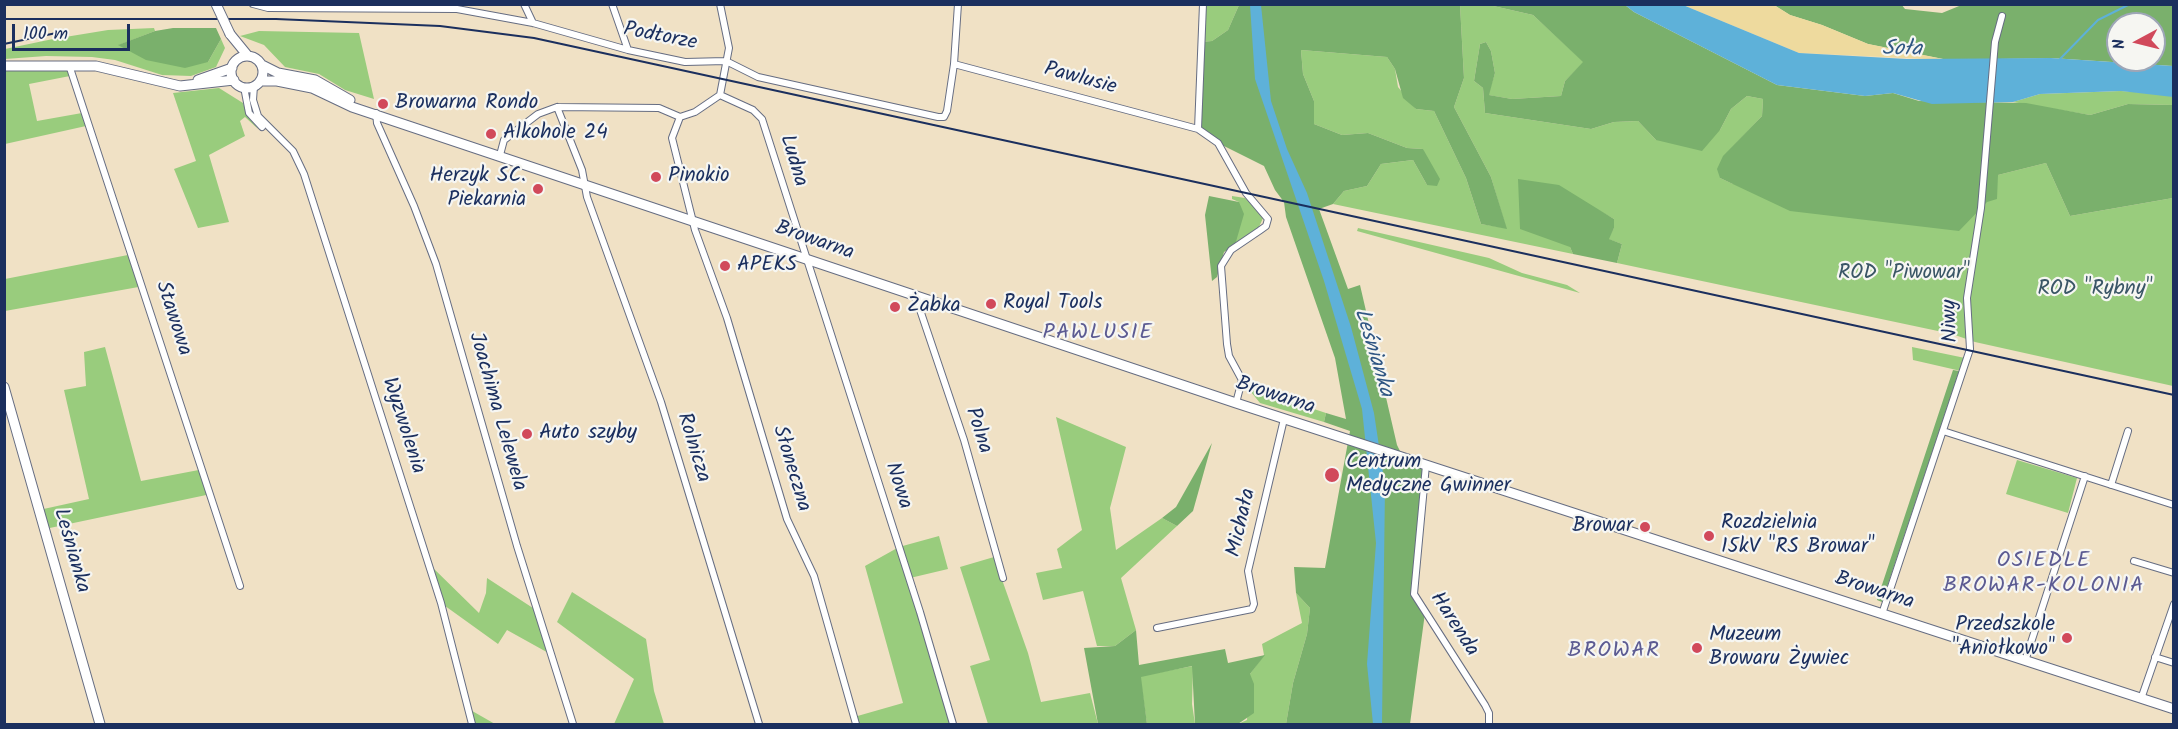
<!DOCTYPE html>
<html>
<head>
<meta charset="utf-8">
<style>
	body { margin:0 }
	#map { position:relative; width:2178px; height:729px; overflow:hidden; background:#f0e1c5; font-family:Kalam,sans-serif }
	canvas { display:block }
	.frame { position:absolute; inset:0; border:6px solid #1b2f5e; pointer-events:none }
	.north { position:absolute; left:2106px; top:12px; width:60px; height:60px; box-sizing:border-box; background:#f6f6f2; border:2px solid #9ea6b7; border-radius:50%; rotate:263deg; font-size:16px; font-weight:700; line-height:24px; text-align:center; color:#1b2f5e }
	.north::after { content:''; display:block; margin:auto; width:21px; height:27px; background:#d1495b; clip-path:polygon(50% 0,100% 100%,50% 72%,0 100%) }
	.scale { position:absolute; left:12px; top:24px; width:118px; height:27px; box-sizing:border-box; border:3px solid #1b2f5e; border-top:0; padding-left:8px; font-size:18px; line-height:21px; white-space:nowrap; color:#1b2f5e; -webkit-text-stroke:4px #f6f6f2; paint-order:stroke }
</style>
</head>
<body>
<div id="map">
<canvas width="2178" height="729"></canvas>
<div class="frame"></div>
<div class="north">N</div>
<div class="scale">100 m</div>
</div>
<script>
const g = document.querySelector('canvas').getContext('2d');
g.lineJoin = 'round';
function fill(path, color) { g.fillStyle = color; g.fill(path, 'evenodd'); }
const shape = rows => new Path2D(rows.map(r => 'M' + r).join(''));
function stroke(path, color, width, dash) { g.strokeStyle = color; g.lineWidth = width; g.lineCap = dash ? 'butt' : 'round'; g.setLineDash(dash || []); g.stroke(path); }
function write(font, color, halo, rows, align = 'center') {
  g.font = font + ' Kalam,sans-serif'; g.lineWidth = 4.5; g.setLineDash([]); g.textBaseline = 'middle'; g.strokeStyle = halo; g.fillStyle = color; for (const [text, x, y, turn = 0] of rows) {
    g.save(); g.translate(x, y); g.rotate((+turn || 0) * Math.PI / 180); g.textAlign = isNaN(turn) ? turn : align; if (halo) g.strokeText(text, 0, 0); g.fillText(text, 0, 0); g.restore();
  }
}
fill(shape([
	[1203,5,1239,5,1228,30,1212,41,1201,42],
	[1460,5,1489,5,1533,15,1584,62,1565,81,1561,96,1512,99,1488,95,1495,73,1491,51,1486,42,1480,44,1474,81,1483,88,1485,113,1591,129,1614,122,1638,121,1656,140,1720,130,1731,109,1747,96,1763,99,1762,116,1724,156,1720,178,1733,184,1998,175,2046,163,2070,216,2173,198,2173,386,1975,342,1952,334,1617,263,1622,244,1608,239,1614,228,1614,219,1598,210,1570,247,1573,254,1333,204,1344,191,1367,186,1381,164,1413,160,1427,185,1423,149,1407,148,1368,133,1342,135,1314,124,1314,101,1303,74,1301,50,1387,57,1395,69,1398,87,1416,109,1434,111,1466,178,1481,224,1506,228,1491,177,1454,107,1464,78],
	[154,28,155,31,119,45,208,62,221,39,225,48,216,67,191,76,162,75,115,60,92,57,46,56,5,59,5,49,53,39,108,30],
	[259,31,359,33,374,99,345,90,319,74,285,67,264,45,240,36],
	[69,65,70,76,29,84,37,121,82,113,86,126,5,144,5,66],
	[219,88,243,103,247,115,258,129,245,117,240,121,245,136,209,155,229,222,198,228,174,169,196,161,173,93],
	[2121,91,2164,94,2174,97,2173,105,2128,104,2090,115,2013,102,2040,94],
	[1232,196,1245,198,1264,216,1258,229,1235,245,1239,202,1232,199],
	[1358,228,1489,258,1522,273,1567,285,1580,293,1357,231],
	[133,254,144,286,5,311,5,279],
	[105,347,141,481,204,469,211,494,45,529,39,510,89,499,64,390,86,386,84,352],
	[1912,347,1965,358,1961,371,1913,360],
	[1253,389,1326,413,1324,422,1260,403,1251,392],
	[1056,417,1126,447,1110,508,1116,550,1162,518,1177,526,1121,578,1136,630,1115,646,1097,646,1083,591,1043,600,1036,573,1062,568,1057,549,1082,530],
	[2017,460,2077,478,2068,513,2006,494],
	[939,536,948,569,910,578,953,724,856,724,854,717,903,703,865,566,899,547],
	[994,557,1028,653,1041,702,1090,693,1098,724,988,724,970,666,990,660,960,567],
	[429,564,479,613,486,593,487,578,539,612,552,655,507,630,498,644,441,603],
	[572,592,646,639,654,691,664,724,614,724,634,679,557,622],
	[1296,593,1310,608,1307,634,1293,683,1286,724,1238,724,1247,720,1250,674,1264,655,1262,644,1302,623],
	[1193,666,1192,704,1195,724,1147,724,1140,676],
	[467,708,495,724,472,724]
]), '#99cc7d');
fill(shape([
	[1901,4,1905,9,1942,13,1964,4,2173,5,2173,66,2051,58,1948,60,1868,44,1822,25,1790,15,1774,5],
	[2118,24,2154,24,2154,60,2118,60],
	[1239,5,1460,5,1464,78,1454,107,1491,177,1507,229,1481,224,1466,178,1434,111,1416,109,1403,98,1395,69,1387,57,1301,50,1303,74,1314,101,1314,124,1342,135,1368,133,1407,148,1423,149,1440,179,1437,186,1427,185,1413,160,1381,164,1367,186,1344,191,1333,204,1319,209,1348,289,1360,285,1397,445,1403,457,1426,465,1414,594,1425,613,1410,724,1286,724,1293,683,1307,634,1310,608,1296,593,1294,567,1325,568,1350,431,1324,422,1326,413,1346,419,1335,358,1286,217,1284,202,1275,190,1264,166,1218,143,1198,129,1201,42,1212,41,1228,30],
	[1489,5,1625,5,1634,12,1777,85,1865,96,1893,93,1919,101,2026,103,2090,115,2128,104,2173,105,2173,198,2070,216,2046,163,1998,175,1997,199,1987,202,1959,231,1790,211,1720,178,1717,169,1723,156,1762,116,1763,99,1747,96,1731,109,1720,130,1702,151,1656,140,1638,121,1614,122,1591,129,1485,113,1483,88,1474,81,1480,44,1486,42,1491,51,1495,73,1489,95,1512,99,1561,96,1565,81,1583,62,1533,15],
	[173,28,216,28,221,39,208,62,185,68,146,60,118,45,155,31],
	[1518,179,1559,185,1614,219,1614,228,1609,239,1622,244,1617,263,1573,254,1570,247,1520,229],
	[1209,196,1239,202,1244,214,1235,245,1224,252,1217,277,1212,281,1205,215],
	[1953,370,1959,371,1882,602,1877,600],
	[1212,443,1193,511,1177,526,1162,518,1176,507],
	[1136,630,1139,665,1225,649,1228,663,1265,655,1250,674,1254,684,1254,713,1238,724,1195,724,1192,666,1141,677,1147,724,1098,724,1084,648,1115,646]
]), '#7ab06c');
fill(shape([
	[1683,5,1774,5,1790,15,1822,25,1868,44,1948,60,1799,53]
]), '#eeda9e');
fill(shape([
	[1250,5,1261,5,1271,101,1287,149,1307,193,1351,327,1374,413,1385,486,1382,724,1373,724,1367,664,1376,543,1362,409,1324,281,1255,79],
	[1625,5,1683,5,1799,53,1907,59,2051,58,2173,66,2173,97,2121,91,2040,94,2013,102,1932,104,1893,93,1865,96,1777,85,1634,12]
]), '#5eb1d9');
stroke(shape([
	[2060,59,2098,20,2130,4]
]), '#5eb1d9', 2);
const street = shape([
	[253,4,268,8,457,9,533,23,628,50,685,62,726,61,758,77,938,117,944,117,947,111,954,64,958,4],
	[524,4,533,23],
	[612,4,628,50],
	[1203,4,1198,129,1218,143,1246,193,1268,219,1266,226,1259,231,1231,250,1221,266,1227,344,1229,356,1242,380,1236,403],
	[954,64,1198,129],
	[69,65,240,586],
	[254,86,253,100,258,116,293,151,304,174,441,603,472,724],
	[244,87,249,113,262,127],
	[720,95,753,110,762,119,920,612,953,724],
	[557,107,582,170,587,197,661,402,759,724],
	[376,113,377,123,414,206,436,264,517,546,573,724],
	[680,117,672,138,695,230,727,318,787,519,814,576,856,724],
	[500,155,504,140,538,114,557,107,659,108,680,117,695,112,720,95,729,48,720,4],
	[915,295,964,440,1003,578],
	[1943,431,2174,505],
	[1426,465,1414,594,1485,705,1489,713,1489,724],
	[2111,485,2128,431],
	[2134,561,2174,573],
	[1882,614,1970,349,1967,298,1981,208,1995,42,2002,16],
	[1157,628,1252,609,1254,604,1248,571,1284,419],
	[2155,657,2174,663],
	[2025,661,2085,476],
	[2141,699,2174,604]
]);
const secondary = shape([
	[230,34,248,56],
	'231 72a16 16 0 1 1 32 0a16 16 0 1 1-32 0Z',
	[262,65,278,73,315,80,350,100],
	[4,66,96,66,180,86,234,80],
	[198,80,232,68],
	[260,81,277,81,312,88,352,107,1236,403,2174,709],
	[4,387,100,724]
]);
stroke(street, '#666d82', 8);
stroke(secondary, '#666d82', 11);
stroke(street, '#fff', 6);
stroke(secondary, '#fff', 9);
stroke(shape([
	[4,19,276,19,440,26,534,38,2174,395],
	[4,44,61,32]
]), '#1b2f5e', 2);
const secondaryBridge = shape([
	[216,4,230,34]
]);
stroke(secondaryBridge, '#666d82', 11, []);
stroke(secondaryBridge, '#fff', 9);
for (const [x, y, r, color] of [
	[383,104,6,"#d1495b"],
	[491,134,6,"#d1495b"],
	[656,177,6,"#d1495b"],
	[538,189,6,"#d1495b"],
	[725,266,6,"#d1495b"],
	[991,304,6,"#d1495b"],
	[895,307,6,"#d1495b"],
	[527,434,6,"#d1495b"],
	[1332,475,8,"#d1495b"],
	[1645,527,6,"#d1495b"],
	[1709,536,6,"#d1495b"],
	[2067,638,6,"#d1495b"],
	[1697,648,6,"#d1495b"]
]) { const dot = new Path2D(); dot.arc(x, y, r, 0, 2 * Math.PI); g.fillStyle = color; g.fill(dot); stroke(dot, '#f6f6f2', 2); }
write('21px', '#1b2f5e', '#f6f6f2', [
	["Podtorze",660,38,11],
	["Pawlusie",1080,80,15],
	["Ludna",792,161,73],
	["Browarna",814,242,19],
	["Stawowa",172,319,72],
	["Niwy",1952,321,-92],
	["Browarna",1275,397,18],
	["Joachima Lelewela",496,412,74],
	["Wyzwolenia",402,426,72],
	["Polna",977,431,72],
	["Rolnicza",692,448,73],
	["Słoneczna",790,469,73],
	["Nowa",897,486,72],
	["Michała",1243,523,-77],
	["Leśnianka",70,551,74],
	["Browarna",1874,592,18],
	["Harenda",1453,625,57]
]);
write('21px', '#1b2f5e', '#f6f6f2', [
	["Browarna Rondo",395,104],
	["Alkohole 24",503,134],
	["Herzyk SC.",526,177,"right"],
	["Piekarnia",526,201,"right"],
	["Pinokio",668,177],
	["APEKS",737,266],
	["Royal Tools",1003,304],
	["Żabka",907,307],
	["Auto szyby",539,434],
	["Centrum",1346,463],
	["Medyczne Gwinner",1346,487],
	["Rozdzielnia",1721,524],
	["15kV \"RS Browar\"",1721,548],
	["Browar",1633,527,"right"],
	["Przedszkole",2055,626,"right"],
	["\"Aniołkowo\"",2055,650,"right"],
	["Muzeum",1709,636],
	["Browaru Żywiec",1709,660]
], 'left');
write('21px', '#3a5666', '#f6f6f2', [
	["ROD \"Piwowar\"",1904,274],
	["ROD \"Rybny\"",2095,290]
]);
write('italic 22px', '#2f5683', '#f6f6f2', [
	["Soła",1902,51,1],
	["Leśnianka",1372,353,73]
]);
g.letterSpacing = '1.5px';
write('22px', '#5c5b92', '#f6f6f2', [
	["PAWLUSIE",1098,334],
	["OSIEDLE",2044,562],
	["BROWAR-KOLONIA",2044,587],
	["BROWAR",1614,652]
]);
g.letterSpacing = '0px';
</script>
</body>
</html>
